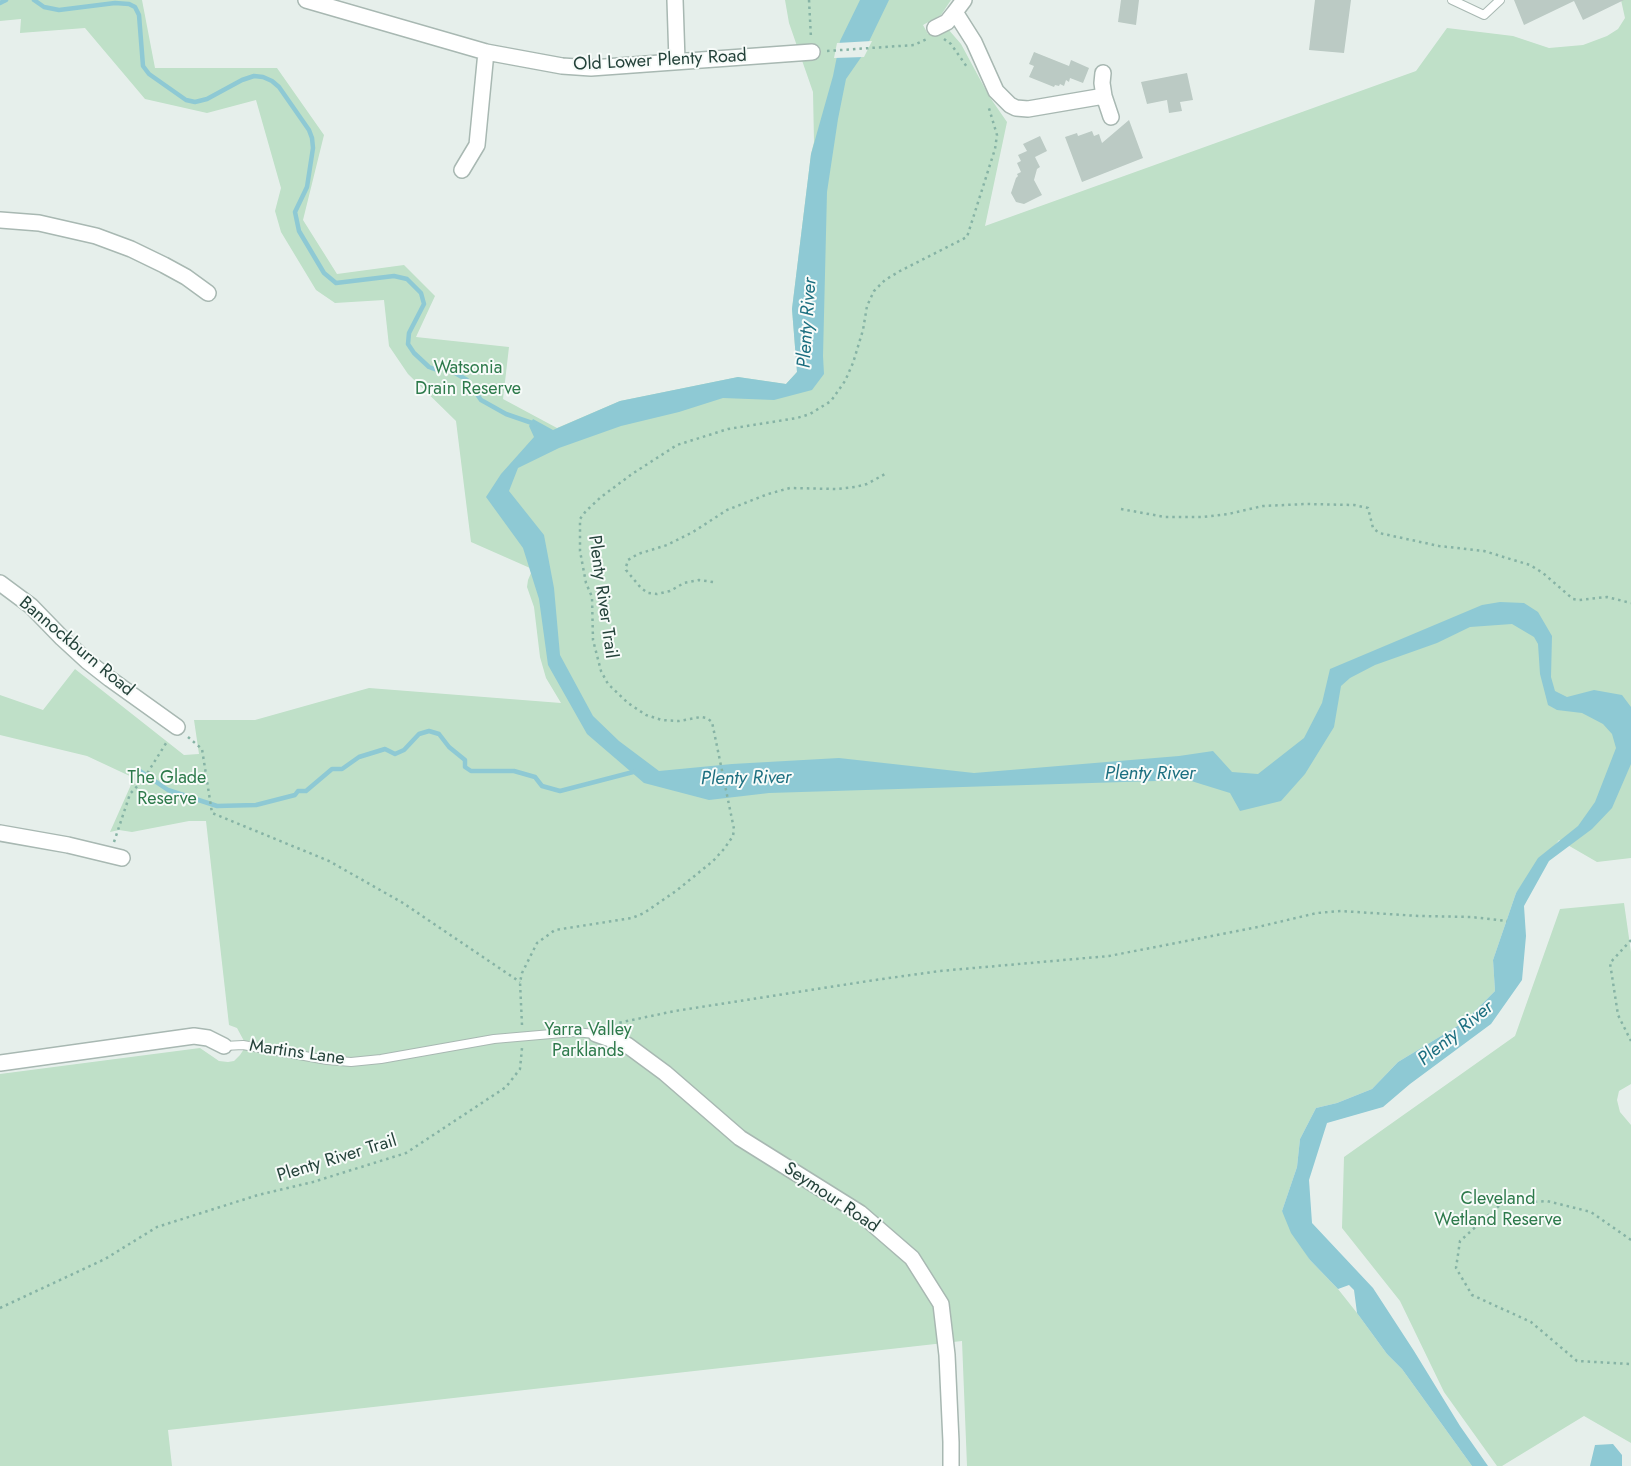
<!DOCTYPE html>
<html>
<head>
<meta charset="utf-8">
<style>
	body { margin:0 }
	canvas { display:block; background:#e6efeb }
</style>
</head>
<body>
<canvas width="1631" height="1466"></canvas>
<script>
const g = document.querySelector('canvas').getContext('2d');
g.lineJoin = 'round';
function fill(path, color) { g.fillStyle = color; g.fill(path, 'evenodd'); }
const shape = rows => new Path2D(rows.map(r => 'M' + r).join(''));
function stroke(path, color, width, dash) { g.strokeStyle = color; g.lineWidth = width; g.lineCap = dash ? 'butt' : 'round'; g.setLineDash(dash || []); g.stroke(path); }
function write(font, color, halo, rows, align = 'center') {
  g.font = font + ' Jost,sans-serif'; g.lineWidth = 4; g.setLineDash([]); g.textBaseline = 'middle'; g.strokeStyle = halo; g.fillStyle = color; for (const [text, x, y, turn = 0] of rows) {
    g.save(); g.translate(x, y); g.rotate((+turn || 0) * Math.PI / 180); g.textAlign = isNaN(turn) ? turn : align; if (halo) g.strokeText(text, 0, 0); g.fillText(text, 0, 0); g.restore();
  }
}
fill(shape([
	[0,0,142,0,155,68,277,68,324,135,303,220,337,274,404,265,435,296,416,337,509,347,503,399,557,428,620,401,738,377,786,384,797,372,792,309,811,154,814,142,813,92,789,23,785,0,951,0,941,15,923,25,928,34,948,29,961,44,989,96,1007,122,985,226,1416,71,1447,28,1513,36,1549,48,1583,45,1607,36,1618,29,1625,18,1621,0,1631,0,1631,858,1597,862,1559,840,1516,893,1493,960,1495,991,1464,1022,1398,1062,1372,1089,1337,1103,1316,1108,1300,1139,1297,1167,1282,1211,1310,1260,1338,1289,1357,1313,1387,1354,1402,1369,1472,1466,967,1466,962,1341,168,1430,172,1466,0,1466,0,1074,200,1048,219,1061,228,1062,234,1061,240,1055,244,1049,244,1041,237,1028,229,1025,206,821,189,821,132,832,119,830,110,832,134,778,87,756,0,735,0,695,43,710,75,669,184,755,199,754,194,720,255,720,369,688,561,703,546,678,540,657,534,607,527,587,528,580,531,573,530,568,471,542,456,421,408,374,389,346,384,300,335,303,316,290,281,232,275,211,281,188,256,100,207,113,145,99,85,28,20,33,21,19,0,21],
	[1624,903,1631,952,1631,1084,1619,1091,1617,1100,1620,1112,1631,1125,1631,1443,1584,1416,1502,1466,1497,1466,1444,1392,1400,1301,1342,1228,1344,1157,1515,1036,1560,909]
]), '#bfe0c8');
fill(shape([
	[860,0,889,0,862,56,846,79,838,119,827,192,823,356,824,374,812,390,774,400,723,398,679,412,621,426,559,448,518,468,509,491,544,535,554,588,560,655,593,716,619,741,659,771,732,764,839,758,974,773,1179,756,1213,751,1232,772,1258,774,1304,738,1322,703,1330,669,1482,605,1500,602,1524,603,1538,612,1552,636,1551,677,1555,691,1567,697,1594,690,1622,695,1631,707,1631,764,1612,808,1592,829,1549,861,1524,906,1526,936,1522,980,1491,1024,1410,1084,1383,1107,1327,1123,1309,1180,1312,1223,1373,1288,1414,1351,1460,1426,1488,1466,1472,1466,1402,1369,1387,1354,1357,1313,1354,1290,1349,1285,1338,1289,1310,1260,1291,1233,1282,1211,1297,1167,1300,1139,1316,1108,1337,1103,1372,1089,1398,1062,1464,1022,1495,991,1493,960,1516,893,1538,858,1578,826,1595,802,1616,748,1612,734,1603,724,1582,713,1557,710,1548,705,1540,674,1538,644,1534,637,1512,624,1470,627,1437,643,1375,665,1350,678,1341,686,1334,727,1305,774,1281,801,1240,811,1230,793,1188,780,769,793,709,800,644,783,587,734,548,665,539,599,523,548,486,497,501,474,534,437,529,426,533,419,553,430,620,401,738,377,786,384,797,372,792,309,811,154,833,76,840,41],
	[1613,1444,1622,1455,1622,1466,1590,1466,1595,1445]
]), '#8ec9d4');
fill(shape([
	[872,41,864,57,834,58,837,43]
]), '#e6efeb');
stroke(shape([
	[34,0,44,7,59,10,115,3,129,4,135,7,139,15,143,66,149,74,186,100,195,102,207,99,242,80,254,76,263,77,272,81,279,87,309,130,312,138,313,148,307,187,295,212,299,231,324,273,336,283,394,276,407,279,421,293,424,304,409,333,408,344,414,353,429,367,437,370,445,367,467,380,481,400,506,414,535,424],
	[0,3,6,0],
	[137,769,168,790,217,806,256,805,295,795,298,791,306,791,332,769,342,769,359,757,385,749,395,754,404,750,419,734,429,731,439,734,449,747,465,760,465,767,471,771,514,771,535,777,542,786,560,791,637,771]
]), '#8ec9d4', 4.5);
fill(shape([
	[1121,0,1139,0,1136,25,1118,22],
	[1315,0,1351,0,1344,53,1309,50],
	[1514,0,1624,0,1583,20,1574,1,1524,25],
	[1034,52,1069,66,1071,60,1089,68,1083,83,1070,78,1069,82,1066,80,1064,86,1060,84,1059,86,1055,85,1054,87,1029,77,1034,66,1029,64],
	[1187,73,1193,100,1180,102,1182,111,1169,113,1167,100,1147,104,1141,82],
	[1129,120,1143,158,1082,182,1065,137,1077,133,1078,136,1092,131,1094,136,1099,134,1102,143],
	[1040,136,1047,151,1035,157,1040,167,1037,169,1034,180,1042,195,1024,204,1016,202,1011,193,1016,178,1018,176,1017,174,1021,172,1017,163,1021,161,1018,155,1027,151,1023,144]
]), '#bbcac4');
const service = shape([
	[1452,0,1484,15,1500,0],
	[224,1046,243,1045,327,1060,351,1062,381,1059,494,1039,574,1032,596,1034]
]);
const minor = shape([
	[306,0,486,52,562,66,591,68,812,52],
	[675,0,677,61],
	[964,0,955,12,974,42,996,91,1010,105,1016,108,1028,109,1104,96],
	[935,28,947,22,955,12],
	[1103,73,1102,83,1104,96,1111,117],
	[462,170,477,145,486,52],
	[0,220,39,223,96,236,131,249,164,265,186,277,208,293],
	[0,583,31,606,62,638,87,661,110,679,177,727],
	[0,833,68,845,122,858],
	[596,1034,627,1045,665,1073,740,1138,860,1213,912,1258,941,1304,947,1355,951,1442,951,1466],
	[0,1063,194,1036,208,1038,224,1046]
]);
stroke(service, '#a8b8b2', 10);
stroke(minor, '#a8b8b2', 18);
stroke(shape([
	[809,0,811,38],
	[944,39,951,44,967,67],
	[827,51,914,45,927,39],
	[1121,509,1165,517,1203,517,1228,514,1263,506,1306,504,1354,505,1368,508,1373,528,1379,533,1439,546,1484,551,1530,565,1543,573,1573,599,1579,600,1607,597,1631,603],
	[713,582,699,580,684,583,670,591,657,594,648,593,641,588,626,570,626,567,628,560,638,554,667,545,693,532,727,510,768,494,790,488,837,489,855,487,867,484,885,474],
	[188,737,202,749,212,813,329,861,403,903,520,982],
	[114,842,130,794,143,780,168,740],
	[1631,940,1610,963,1618,1015,1631,1041],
	[613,1024,675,1011,875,980,940,971,1109,956,1258,927,1317,913,1341,911,1419,916,1471,917,1507,921],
	[522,1025,520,982,522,973,537,943,555,930,632,918,644,913,676,891,713,861,724,849,733,836,734,829,712,722,707,718,701,717,679,721,662,720,646,715,628,703,608,684,601,671,593,640,592,597,586,583,580,551,580,519,586,511,601,497,632,474,677,445,728,429,797,418,810,414,831,401,845,381,853,363,863,330,867,306,874,291,885,280,900,271,967,237,995,149,997,135,988,105],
	[1631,1240,1591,1212,1547,1201,1501,1204,1460,1241,1456,1268,1472,1295,1531,1322,1577,1361,1631,1364],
	[0,1308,105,1259,157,1227,258,1195,313,1182,406,1153,506,1087,520,1069,522,1048]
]), '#86b3a5', 2.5, [2.5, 4]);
stroke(service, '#fff', 8);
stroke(minor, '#fff', 15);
write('18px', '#24423a', '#f7fbf9', [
	["Old Lower Plenty Road",660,61,-3],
	["Plenty River Trail",602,597,82],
	["Bannockburn Road",76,647,40],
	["Martins Lane",297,1053,8],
	["Plenty River Trail",337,1159,-17],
	["Seymour Road",831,1198,34]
]);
write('18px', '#2d7a4b', '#f7fbf9', [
	["Watsonia",468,369],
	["Drain Reserve",468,390],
	["The Glade",167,779],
	["Reserve",167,800],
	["Yarra Valley",588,1031],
	["Parklands",588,1052],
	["Cleveland",1498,1200],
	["Wetland Reserve",1498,1221]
]);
write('italic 19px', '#1c6f80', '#f7fbf9', [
	["Plenty River",808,323,-86],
	["Plenty River",1150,774],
	["Plenty River",746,779,-1],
	["Plenty River",1456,1034,-39]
]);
</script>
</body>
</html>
